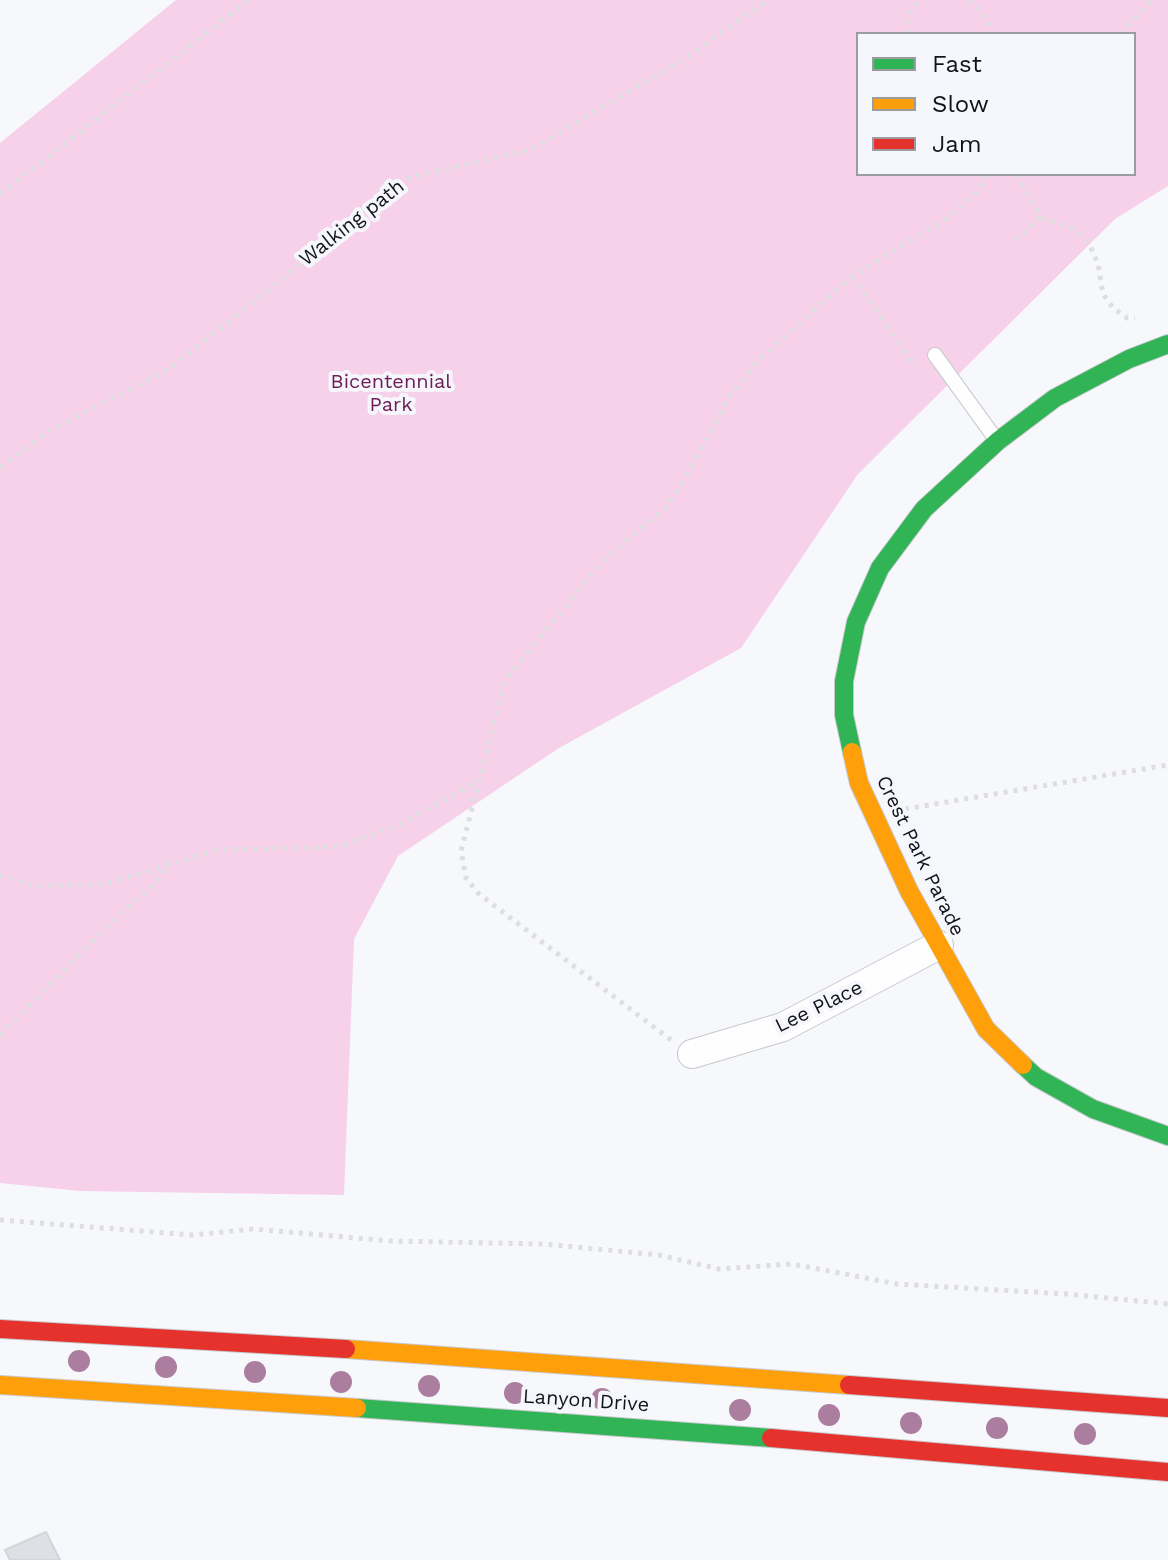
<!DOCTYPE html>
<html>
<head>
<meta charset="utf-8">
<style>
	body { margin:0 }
	#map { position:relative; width:1168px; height:1560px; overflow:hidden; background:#f7f8fc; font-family:"Work Sans",sans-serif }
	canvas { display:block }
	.legend { position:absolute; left:856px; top:32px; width:280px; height:144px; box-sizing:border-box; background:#f6f7fd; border:2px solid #9b9ca2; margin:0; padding:10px 14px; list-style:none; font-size:24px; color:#131419 }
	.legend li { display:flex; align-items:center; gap:16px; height:40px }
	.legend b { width:40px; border:2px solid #9b9ca2 }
</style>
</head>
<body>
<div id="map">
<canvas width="1168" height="1560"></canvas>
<ul class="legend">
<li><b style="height:10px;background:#30b455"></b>Fast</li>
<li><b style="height:10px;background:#ff9f0a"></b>Slow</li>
<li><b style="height:10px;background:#e5322d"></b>Jam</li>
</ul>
</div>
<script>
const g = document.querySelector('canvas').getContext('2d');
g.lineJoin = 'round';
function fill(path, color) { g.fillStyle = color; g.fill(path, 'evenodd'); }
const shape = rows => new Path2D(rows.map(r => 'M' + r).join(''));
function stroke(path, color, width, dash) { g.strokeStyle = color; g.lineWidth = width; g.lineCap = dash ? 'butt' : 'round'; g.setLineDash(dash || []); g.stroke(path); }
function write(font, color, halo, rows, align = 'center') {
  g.font = font + ' "Work Sans",sans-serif'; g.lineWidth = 8; g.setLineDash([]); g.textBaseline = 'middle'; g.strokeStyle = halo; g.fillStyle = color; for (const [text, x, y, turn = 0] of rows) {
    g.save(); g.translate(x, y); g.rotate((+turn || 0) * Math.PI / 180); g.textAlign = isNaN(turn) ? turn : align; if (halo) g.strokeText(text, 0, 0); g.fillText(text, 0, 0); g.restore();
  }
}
fill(shape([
	[176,0,1168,0,1168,186,1115,219,858,474,741,648,559,748,398,856,354,939,344,1195,80,1191,0,1183,0,143],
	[858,34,1134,34,1134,174,858,174]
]), '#f7d0e9');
const building = shape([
	[46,1532,60,1560,10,1560,5,1550,46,1532]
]);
fill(building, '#dde0e4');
stroke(building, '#d2d5d9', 2);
const lane = shape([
	[935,355,995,438]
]);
const street = shape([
	[692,1054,783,1027,939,945]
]);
const fast = shape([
	[852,752,844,715,844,681,856,622,880,568,924,509,998,441,1055,398,1129,359,1168,344],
	[1023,1065,1036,1077,1093,1109,1168,1136],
	[357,1408,771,1438]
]);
const slow = shape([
	[852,752,859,783,909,891,986,1029,1023,1065],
	[346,1349,849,1385],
	[0,1385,357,1408]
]);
const jam = shape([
	[0,1329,346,1349],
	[849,1385,1168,1408],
	[771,1438,1168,1472]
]);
stroke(lane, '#c8c9cd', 16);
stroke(street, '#c8c9cd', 30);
stroke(fast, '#c8c9cd', 20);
stroke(slow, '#c8c9cd', 20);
stroke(jam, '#c8c9cd', 20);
stroke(shape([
	[969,0,988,20,991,34],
	[907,34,908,17,919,0],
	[1121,34,1151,0],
	[1017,174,1041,217,1074,229,1088,241,1098,264,1103,294,1113,308,1127,318,1135,318],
	[0,194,249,0],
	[1015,240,1041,217],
	[852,276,916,367],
	[0,467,52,429,169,369,410,177,530,150,681,61,768,0],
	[905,809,1168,765],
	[0,875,35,886,105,884,218,850,337,847,394,827,477,782],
	[0,1035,123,911,160,879,170,862],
	[671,1040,479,894,466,878,461,851,505,680,602,562,665,508,688,474,731,393,761,358,852,276,943,221,975,194,988,174],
	[0,1220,193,1235,253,1229,391,1241,543,1244,659,1255,719,1269,792,1264,897,1284,1067,1294,1168,1304]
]), '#dededf', 5, [4, 6]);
stroke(lane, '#fefeff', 14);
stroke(street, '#fefeff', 28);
stroke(fast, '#30b455', 18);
stroke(slow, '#ff9f0a', 18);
stroke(jam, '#e5322d', 18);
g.fillStyle = '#ab7e9f';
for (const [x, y] of [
	[79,1361],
	[166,1367],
	[255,1372],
	[341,1382],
	[429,1386],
	[515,1393],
	[602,1399],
	[740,1410],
	[829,1415],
	[911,1423],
	[997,1428],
	[1085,1434]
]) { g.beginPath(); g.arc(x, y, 11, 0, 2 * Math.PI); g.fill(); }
write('20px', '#131419', '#f6f7fd', [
	["Walking path",352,223,-38],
	["Crest Park Parade",920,856,64],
	["Lee Place",819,1007,-26],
	["Lanyon Drive",586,1401,4]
]);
write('20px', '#6d1b53', '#f6f7fd', [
	["Bicentennial",391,382],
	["Park",391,405]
]);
</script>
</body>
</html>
